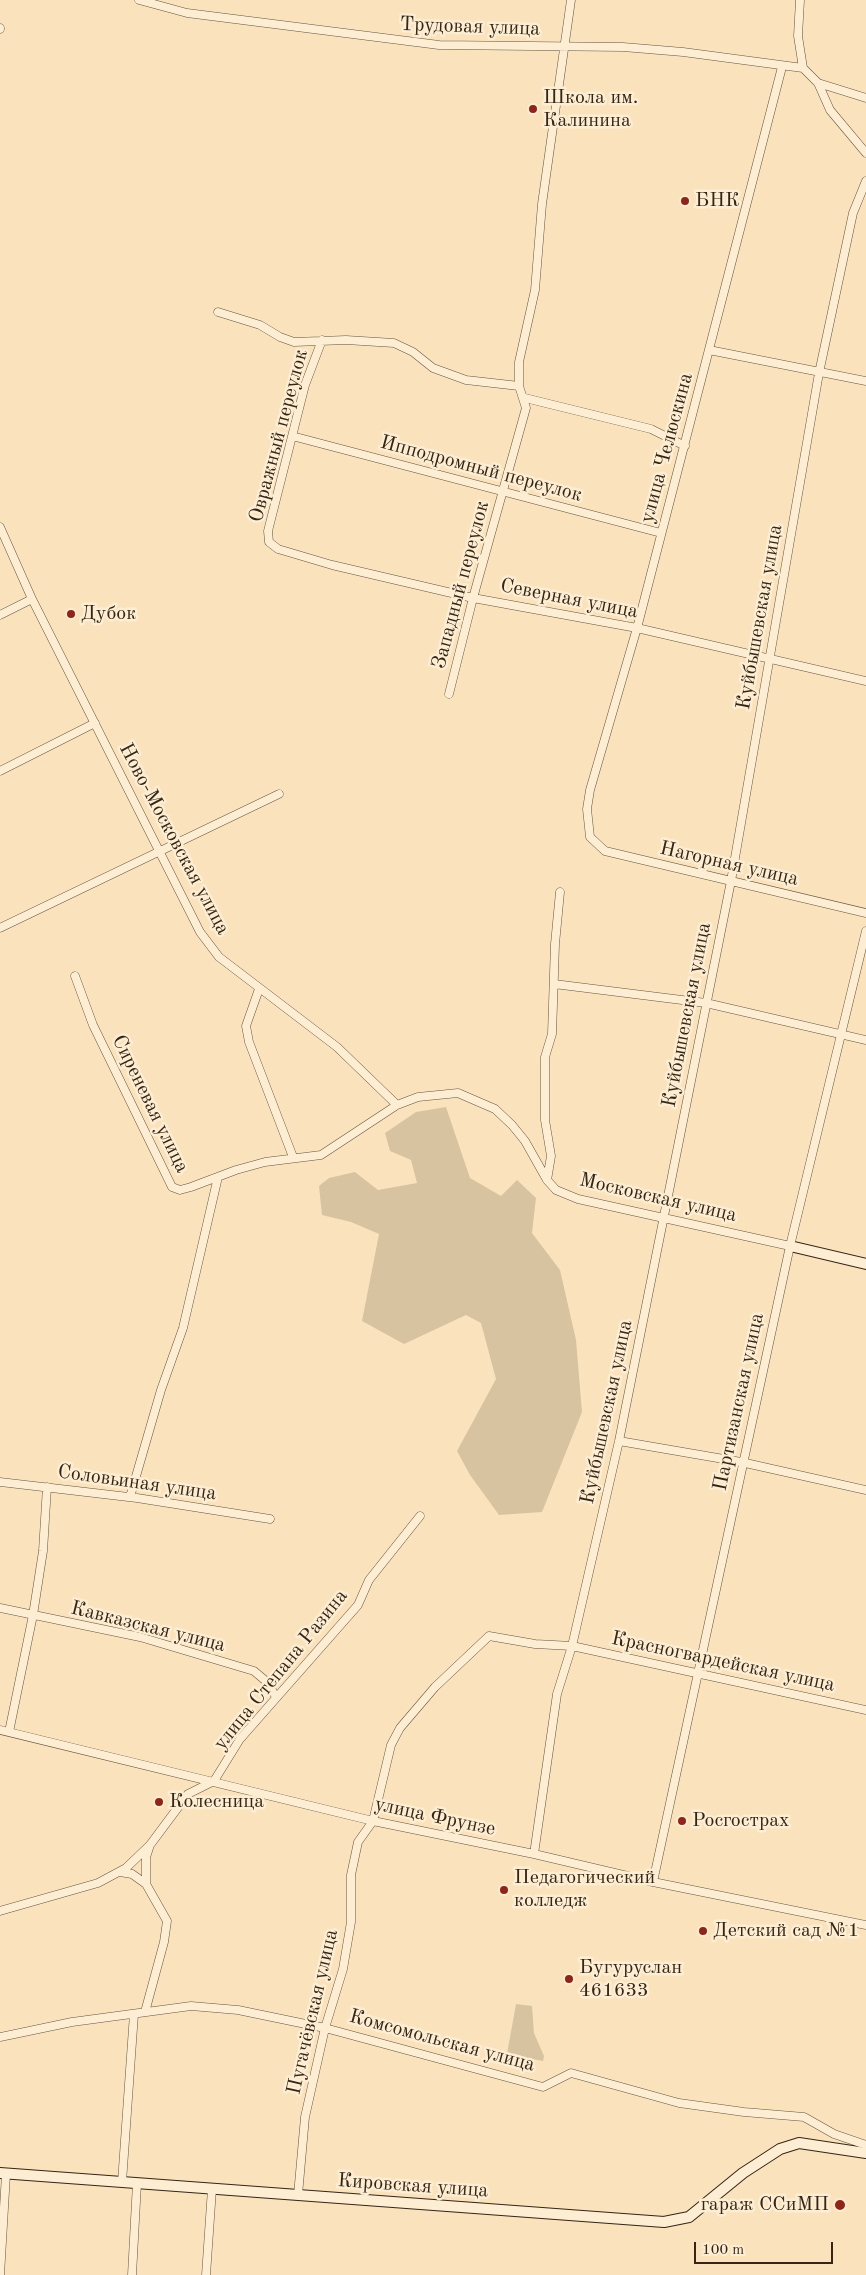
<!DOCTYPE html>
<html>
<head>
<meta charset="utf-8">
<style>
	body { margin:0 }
	#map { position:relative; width:866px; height:2275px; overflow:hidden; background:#fae3bc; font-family:"Old Standard TT",serif }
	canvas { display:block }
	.scale { position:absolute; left:694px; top:2242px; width:139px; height:22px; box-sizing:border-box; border:2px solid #342515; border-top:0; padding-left:6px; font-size:15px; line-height:18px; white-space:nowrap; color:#342515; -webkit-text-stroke:4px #fcedd3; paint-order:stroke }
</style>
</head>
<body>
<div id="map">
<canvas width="866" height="2275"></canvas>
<div class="scale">100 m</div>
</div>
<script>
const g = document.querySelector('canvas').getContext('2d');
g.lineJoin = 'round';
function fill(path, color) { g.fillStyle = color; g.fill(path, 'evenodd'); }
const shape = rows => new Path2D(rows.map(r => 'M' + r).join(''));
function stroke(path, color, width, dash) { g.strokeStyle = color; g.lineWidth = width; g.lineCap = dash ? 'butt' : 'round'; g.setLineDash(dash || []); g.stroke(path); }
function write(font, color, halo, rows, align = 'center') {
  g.font = font + ' "Old Standard TT",serif'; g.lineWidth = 5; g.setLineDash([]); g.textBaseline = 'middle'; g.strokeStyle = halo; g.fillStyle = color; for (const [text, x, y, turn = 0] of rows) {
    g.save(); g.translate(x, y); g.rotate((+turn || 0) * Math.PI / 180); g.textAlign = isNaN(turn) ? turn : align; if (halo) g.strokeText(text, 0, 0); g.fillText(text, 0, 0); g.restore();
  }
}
fill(shape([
	[446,1107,470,1178,501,1196,517,1180,536,1198,532,1233,560,1270,576,1340,582,1412,542,1512,499,1515,470,1475,457,1451,496,1379,481,1323,466,1315,404,1344,362,1321,379,1234,351,1222,322,1215,319,1186,329,1178,355,1172,378,1190,417,1183,411,1160,390,1151,385,1133,416,1112],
	[516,2004,532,2006,534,2033,544,2056,543,2061,507,2054]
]), '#d8c3a0');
const minor = shape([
	[139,0,187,13,439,45,623,47,683,52,803,68],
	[800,0,798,36,803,68,818,83,830,110,866,153],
	[0,28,0,29],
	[782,67,637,628,590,790,587,809,590,837,605,851,866,913],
	[818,83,866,98],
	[218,312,260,325,280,337,294,342,346,340,394,343,413,352,433,368,466,380,519,386],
	[322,340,305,385,268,531,269,542,278,549,332,565,473,598,637,628,866,681],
	[709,350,866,381],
	[525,398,651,429,685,446],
	[292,436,661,533],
	[0,527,32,599,200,932,219,957,337,1047,397,1105],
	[0,615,32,599],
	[449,694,473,598,526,408,519,386,519,362,535,290,542,204,571,0],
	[0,771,95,723],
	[0,928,279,794],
	[75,976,93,1025,172,1187,180,1190,191,1187,236,1170,265,1162,321,1155,397,1105,418,1097,458,1093,495,1109,512,1125,525,1141,547,1180,556,1190,578,1199,790,1246],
	[554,984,706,1003,866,1040],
	[259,989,246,1026,249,1042,293,1157],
	[547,1180,551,1156,545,1120,545,1057,552,1034,555,944,560,892],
	[619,1441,741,1462,866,1490],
	[0,1482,137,1498,270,1519],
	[130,1497,161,1390,183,1328,218,1177],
	[0,1608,140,1637,254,1671,267,1682,276,1697],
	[0,1730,373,1821,534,1854,653,1882,866,1925],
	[9,1732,33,1615,43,1551,47,1487],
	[534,1854,557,1694,572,1646,619,1441,731,881,819,373,853,213,866,181],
	[120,1872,132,1874,146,1884],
	[653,1882,790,1246,866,931],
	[0,1911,98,1883,126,1868,150,1845,188,1794,214,1781,240,1739,358,1605,369,1580,420,1516],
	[145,2012,164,1942,167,1921,146,1884,146,1857,149,1848],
	[0,2037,72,2022,191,2006,238,2010,325,2028,543,2087,571,2073,679,2103,744,2112,804,2117,834,2134,866,2145],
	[122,2182,134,2014],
	[298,2195,305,2117,325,2028,343,1969,351,1922,351,1875,358,1842,373,1821,391,1745,400,1728,435,1687,489,1636,535,1644,572,1646,866,1710],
	[0,2275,6,2174],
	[132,2275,137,2183],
	[206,2275,212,2189]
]);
const secondary = shape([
	[790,1246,866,1264],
	[0,2173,664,2222,689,2217,743,2173,780,2149,799,2143,866,2153]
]);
stroke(minor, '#66543f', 9);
stroke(secondary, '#342515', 12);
stroke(minor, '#fcedd3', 8);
stroke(secondary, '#fcedd3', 10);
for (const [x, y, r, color] of [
	[533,109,5,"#8f2418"],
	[685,201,5,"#8f2418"],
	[71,614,5,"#8f2418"],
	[159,1802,5,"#8f2418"],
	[682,1821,5,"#8f2418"],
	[504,1890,5,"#8f2418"],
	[703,1931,5,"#8f2418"],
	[569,1979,5,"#8f2418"],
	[840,2205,6,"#8f2418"]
]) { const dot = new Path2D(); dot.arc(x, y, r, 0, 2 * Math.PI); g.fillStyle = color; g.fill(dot); stroke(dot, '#fcedd3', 2); }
write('20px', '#342515', '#fcedd3', [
	["Трудовая улица",470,27,2],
	["Овражный переулок",279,436,-75],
	["улица Челюскина",667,448,-75],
	["Ипподромный переулок",481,469,15],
	["Западный переулок",461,585,-75],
	["Северная улица",569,599,11],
	["Куйбышевская улица",760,617,-80],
	["Ново-Московская улица",174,839,62],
	["Нагорная улица",729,864,13],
	["Куйбышевская улица",687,1015,-79],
	["Сиреневая улица",150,1104,64],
	["Московская улица",658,1198,13],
	["Партизанская улица",739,1402,-78],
	["Куйбышевская улица",607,1412,-78],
	["Соловьиная улица",137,1483,8],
	["Кавказская улица",148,1627,14],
	["Красногвардейская улица",723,1662,12],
	["улица Степана Разина",281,1670,-51],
	["улица Фрунзе",435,1817,12],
	["Пугачёвская улица",313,2012,-77],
	["Комсомольская улица",442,2041,15],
	["Кировская улица",413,2186,4]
]);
write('20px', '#342515', '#fcedd3', [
	["Школа им.",543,98],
	["Калинина",543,121],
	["БНК",695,201],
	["Дубок",81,614],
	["Колесница",169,1802],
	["Росгострах",692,1821],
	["Педагогический",514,1878],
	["колледж",514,1901],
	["Детский сад №1",713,1931],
	["Бугуруслан",579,1968],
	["461633",579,1991],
	["гараж ССиМП",829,2205,"right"]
], 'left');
</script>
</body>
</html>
